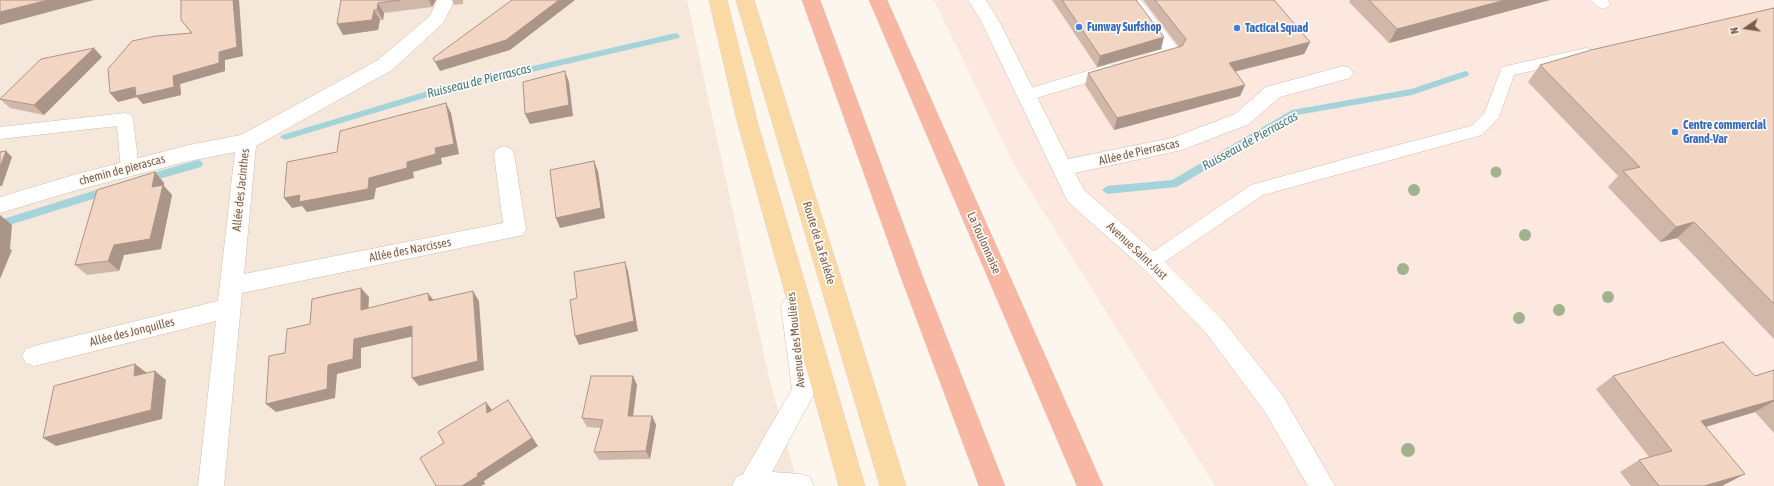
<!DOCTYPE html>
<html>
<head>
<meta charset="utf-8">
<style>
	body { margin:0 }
	#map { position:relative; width:1774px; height:486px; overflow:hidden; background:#fdf6ec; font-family:"Asap Condensed",sans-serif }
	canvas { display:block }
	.north { position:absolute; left:1726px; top:8px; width:40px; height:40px; -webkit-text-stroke:3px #fffaf3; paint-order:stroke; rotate:257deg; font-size:11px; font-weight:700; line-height:16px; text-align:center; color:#7a5c4d }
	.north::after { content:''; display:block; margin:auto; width:14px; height:18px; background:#7a5c4d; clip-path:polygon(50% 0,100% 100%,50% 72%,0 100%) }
</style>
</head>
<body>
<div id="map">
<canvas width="1774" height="486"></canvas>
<div class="north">N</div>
</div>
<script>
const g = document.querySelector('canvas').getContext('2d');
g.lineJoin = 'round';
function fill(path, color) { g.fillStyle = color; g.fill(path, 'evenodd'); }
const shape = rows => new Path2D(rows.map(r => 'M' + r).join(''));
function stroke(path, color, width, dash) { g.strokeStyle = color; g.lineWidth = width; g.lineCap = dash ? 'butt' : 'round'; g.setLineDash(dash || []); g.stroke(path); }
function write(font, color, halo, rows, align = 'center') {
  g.font = font + ' "Asap Condensed",sans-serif'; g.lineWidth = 3.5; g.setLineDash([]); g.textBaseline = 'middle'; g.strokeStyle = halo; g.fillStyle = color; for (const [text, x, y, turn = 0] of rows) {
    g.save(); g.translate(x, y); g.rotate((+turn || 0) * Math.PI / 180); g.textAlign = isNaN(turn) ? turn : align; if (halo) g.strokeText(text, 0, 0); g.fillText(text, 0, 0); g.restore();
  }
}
fill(shape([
	[0,0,687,0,768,373,798,486,0,486]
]), '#f5e8da');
fill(shape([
	[934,0,1774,0,1774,486,1215,486,1013,163]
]), '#fde8e0');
fill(shape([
	[676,33,680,36,679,38,441,93,285,140,280,137,282,135,441,87,676,33],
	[1465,71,1468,72,1469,74,1468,76,1412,95,1297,115,1177,187,1107,194,1102,190,1107,186,1172,180,1292,110,1411,89,1465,71],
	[198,160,201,161,203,164,201,167,145,183,140,179,142,176,198,160],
	[109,186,112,187,114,190,112,193,0,228,0,220,109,186]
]), '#a5d3da');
const service = shape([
	[1126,0,1141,0,1178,48,1181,52,1178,56,1154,62,1149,61,1146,57,1149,53,1163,49,1126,0],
	[1591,0,1608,0,1610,4,1608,7,1603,9,1598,7,1591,0],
	[1586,48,1591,49,1594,53,1591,57,1514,75,1499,117,1482,135,1263,195,1157,267,1151,269,1145,267,1142,262,1145,257,1251,185,1356,156,1471,126,1484,114,1502,67,1586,48],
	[1110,64,1116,66,1118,70,1116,74,1027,101,1021,99,1019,95,1021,91,1110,64],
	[125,113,131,115,133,119,139,169,136,174,130,175,124,174,121,169,117,126,0,139,0,127,125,113]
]);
const minor = shape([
	[437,0,455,0,443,23,392,70,256,146,244,274,503,223,494,154,497,149,504,146,511,149,514,154,526,229,523,235,242,293,224,486,198,486,216,321,34,366,26,363,22,356,26,349,34,346,218,301,235,152,189,161,77,190,0,213,0,197,77,174,189,145,241,135,378,60,430,16,437,0],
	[968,0,986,0,999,21,1068,159,1172,138,1235,114,1266,87,1343,66,1350,68,1353,73,1350,78,1280,97,1249,124,1182,150,1075,173,1084,190,1159,256,1222,319,1283,396,1335,486,1308,486,1265,412,1206,333,1143,268,1068,202,981,21,968,0],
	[793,296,801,299,805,306,816,390,772,472,801,474,810,477,814,486,732,486,736,477,743,474,792,389,781,306,785,299,793,296]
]);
const primary = shape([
	[709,0,727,0,757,121,865,486,839,486,737,121,709,0],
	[736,0,754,0,906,486,880,486,736,0]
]);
const motorway = shape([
	[802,0,820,0,924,280,1005,486,979,486,902,280,802,0],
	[869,0,887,0,1103,486,1077,486,869,0]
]);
stroke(service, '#d1beb0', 1);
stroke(minor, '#d1beb0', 1);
stroke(primary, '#dad1cd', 1);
stroke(motorway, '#dad1cd', 1);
fill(service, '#fff');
fill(minor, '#fff');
fill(primary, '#fbd9a5');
fill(motorway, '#f7b7a3');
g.fillStyle = '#a0b28e';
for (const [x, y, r] of [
	[1496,172,5.5],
	[1414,190,6],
	[1525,235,6],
	[1403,269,6],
	[1608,297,6],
	[1559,310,6],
	[1519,318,6],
	[1408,450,7]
]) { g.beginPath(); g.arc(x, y, r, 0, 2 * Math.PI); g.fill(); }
fill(shape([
	[341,0,436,0,432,7,384,13,383,20,380,20,378,30,343,35],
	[452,0,463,0,463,4,454,5],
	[1052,0,1136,0,1161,49,1097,67],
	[1143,0,1274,0,1310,42,1304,54,1235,72,1245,85,1240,96,1114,130,1085,85,1088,73,1179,47],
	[1350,0,1550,0,1389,43,1349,2],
	[1774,8,1774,339,1677,238,1660,242,1608,187,1618,176,1528,82,1540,65],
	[181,20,243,56,225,60,225,71,180,84,181,95,143,104,137,97,118,102,110,93,191,33],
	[102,57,44,115,10,108,0,99],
	[155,172,164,183,164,186,172,195,161,249,124,255,119,271,87,275,75,265],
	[1774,370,1774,433,1755,412,1706,427,1724,485,1722,486,1631,486,1620,472,1639,460,1649,457,1596,389,1613,376,1755,376],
	[633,376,637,385,633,416,652,416,656,425,650,459,599,460,594,452,601,428,587,427,582,418]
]), '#d1b7a8');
fill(shape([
	[48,0,94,0,0,25,0,12],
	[233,0,239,0,243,56,225,60,225,71,180,84,181,95,143,104,137,97,118,102,110,93,173,76,219,52],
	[429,0,436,0,432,7],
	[559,0,575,0,510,50,440,71,435,62],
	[1505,0,1550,0,1389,43,1397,29],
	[378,3,384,13,383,20,377,10],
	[374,10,380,20,378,30,343,35,337,24],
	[1164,37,1161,49,1097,67,1100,56],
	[1310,42,1304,54,1224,74,1229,63],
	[94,48,102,57,44,115,34,105],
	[565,71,569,82,573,116,530,124,525,114],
	[1245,85,1240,96,1114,130,1117,118],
	[446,103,451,113,459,154,441,158,442,164,413,172,414,178,376,188,374,199,307,212,302,206,292,208,284,198,369,178,407,162,435,148],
	[6,151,12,157,2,186,0,186,0,167],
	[594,161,598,171,605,218,560,228,556,218],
	[155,172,164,183,164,186,172,195,161,249,124,255,119,271,108,261,114,245,152,187],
	[0,215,12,225,10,249,12,250,0,279],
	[1694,222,1677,238,1660,242,1676,227],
	[625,262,628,271,638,331,579,345,575,336],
	[361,288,369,297,368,319,361,310],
	[473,291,479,301,484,370,419,386,412,378],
	[428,293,435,302,429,301],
	[412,326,419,335,361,348,361,368,337,374,335,398,276,412,266,404,354,339],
	[135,364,147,373,134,376],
	[155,371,166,380,162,419,56,446,43,438],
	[633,376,637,385,632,424,628,416],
	[508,400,538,446,484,481,485,484,481,486,462,486,477,474],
	[1774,400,1774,401,1755,412,1681,434,1701,421],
	[486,402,492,410,487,413],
	[652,416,656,425,650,459,646,451],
	[1745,474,1722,486,1704,486]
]), '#aa9588');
const building = shape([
	[0,0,48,0,0,12,0,0],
	[181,0,233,0,237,47,219,52,219,63,173,76,174,87,136,96,135,87,110,93,108,69,132,41,156,36,192,33,181,20,181,0],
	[341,0,400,0,378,3,377,10,374,10,372,20,337,24,341,0],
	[512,0,559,0,506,40,435,62,433,58,512,0],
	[1062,0,1136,0,1164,37,1100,56,1062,0],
	[1155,0,1274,0,1310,42,1229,63,1245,85,1117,118,1088,73,1182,46,1186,39,1155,0],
	[1369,0,1505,0,1397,29,1369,0],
	[1774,8,1774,304,1694,222,1676,227,1623,171,1640,167,1540,65,1591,50,1774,8],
	[94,48,34,105,0,99,41,59,94,48],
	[565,71,569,105,525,114,523,82,565,71],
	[446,103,454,144,435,148,436,154,407,162,407,168,369,178,368,189,299,202,300,195,284,198,287,162,337,152,340,131,446,103],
	[6,151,0,167,0,152,6,151],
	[594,161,601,208,556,218,550,170,594,161],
	[155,172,152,187,163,185,150,239,114,245,108,261,75,265,97,190,155,172],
	[625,262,634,321,575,336,570,300,577,298,574,272,625,262],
	[361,288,361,310,428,293,429,301,473,291,478,361,412,378,412,326,354,339,353,359,328,365,327,389,266,404,269,356,285,353,287,329,310,324,312,299,361,288],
	[1723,342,1755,376,1774,370,1774,400,1701,421,1745,474,1704,486,1659,486,1639,460,1672,451,1613,376,1723,342],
	[135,364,134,376,155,371,151,410,43,438,54,386,135,364],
	[591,376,633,376,628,416,652,416,646,451,594,452,603,420,582,418,591,376],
	[508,400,532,438,477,474,478,476,462,486,436,486,420,458,444,443,438,432,486,402,487,413,508,400]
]);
fill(building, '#f3d5c3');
stroke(building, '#aa9588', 1);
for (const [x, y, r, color] of [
	[1079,27,4,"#3f7fe0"],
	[1237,28,4,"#3f7fe0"],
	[1675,132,4,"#3f7fe0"]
]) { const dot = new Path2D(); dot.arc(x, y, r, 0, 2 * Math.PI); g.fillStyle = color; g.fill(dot); stroke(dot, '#fffaf3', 1.5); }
write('bold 12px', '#366cbe', '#fffaf3', [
	["Funway Surfshop",1087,27],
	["Tactical Squad",1245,28],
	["Centre commercial",1683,125],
	["Grand-Var",1683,139]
], 'left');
write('12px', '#7a5c4d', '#fffaf3', [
	["Allée de Pierrascas",1139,152,-13],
	["chemin de pierascas",122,170,-15],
	["Allée des Jacinthes",241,190,-84],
	["Route de La Farlède",819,243,73],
	["La Toulonnaise",984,243,66],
	["Allée des Narcisses",410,250,-11],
	["Avenue Saint-Just",1137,251,43],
	["Allée des Jonquilles",132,332,-14],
	["Avenue des Moulières",796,340,-96]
]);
write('italic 13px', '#437c86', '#fffaf3', [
	["Ruisseau de Pierrascas",479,81,-14],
	["Ruisseau de Pierrascas",1250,141,-29]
]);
</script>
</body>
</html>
